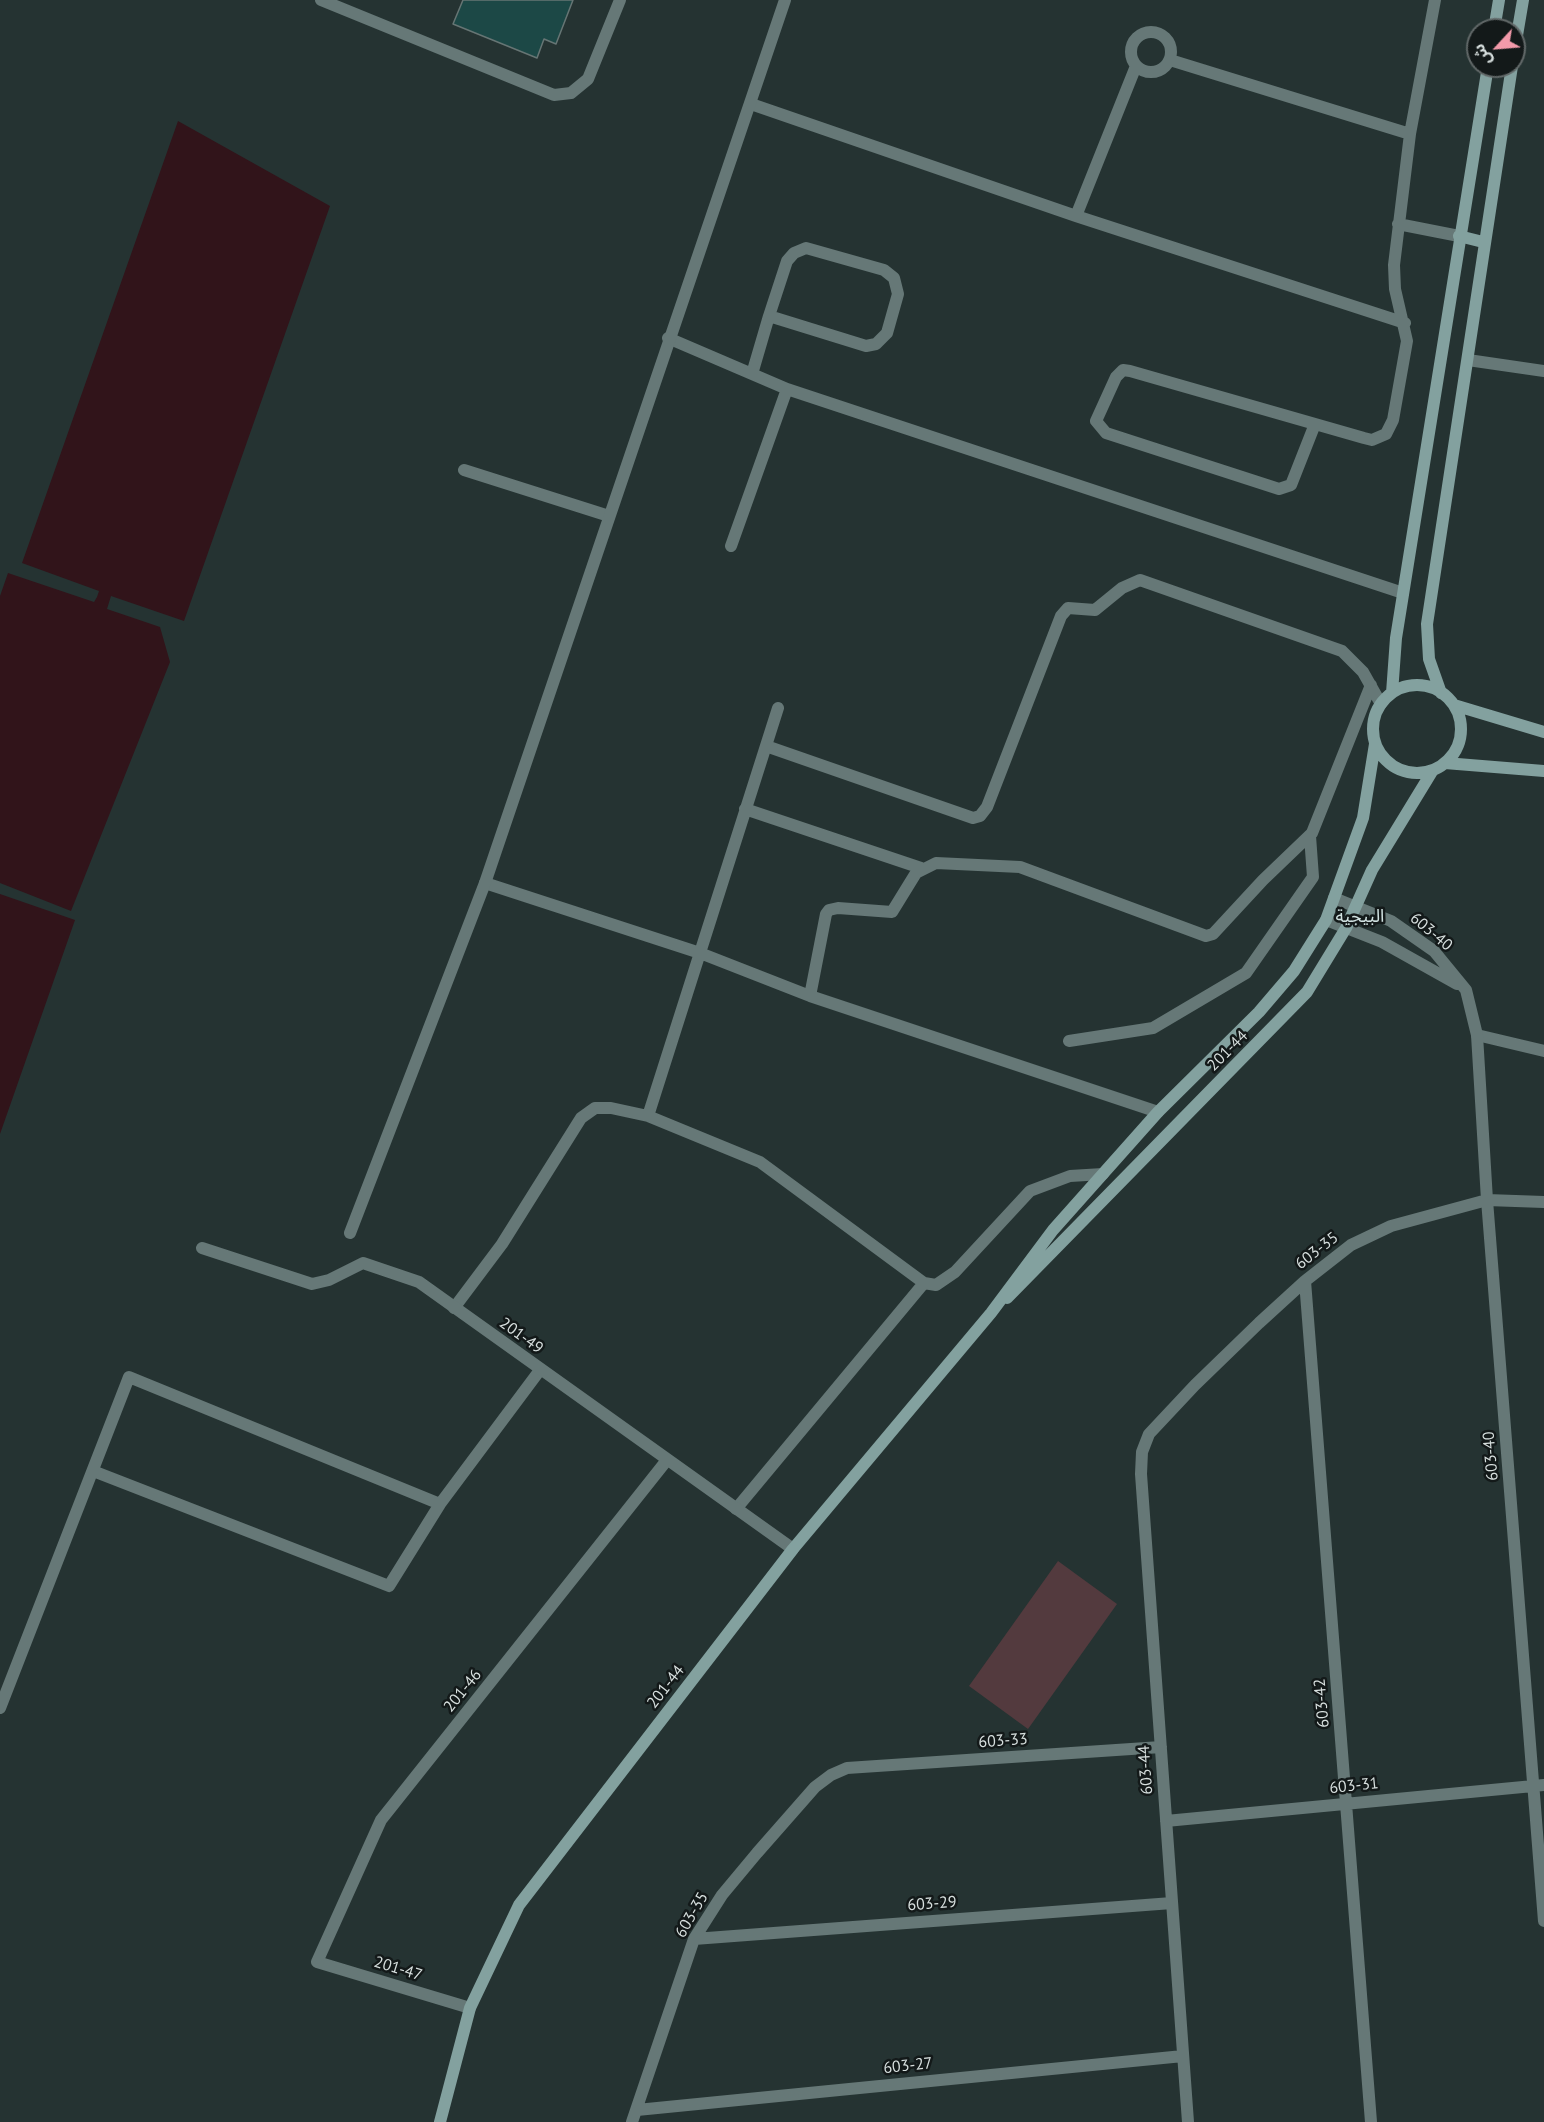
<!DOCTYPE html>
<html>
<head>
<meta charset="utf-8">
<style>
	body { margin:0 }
	#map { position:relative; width:1544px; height:2122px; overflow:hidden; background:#253332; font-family:"PT Sans","Noto Sans Arabic",sans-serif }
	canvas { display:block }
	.north { position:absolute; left:1466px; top:18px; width:60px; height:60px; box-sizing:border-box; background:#131919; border:2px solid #616868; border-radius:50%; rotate:244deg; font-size:16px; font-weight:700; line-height:24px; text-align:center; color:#d7dfde }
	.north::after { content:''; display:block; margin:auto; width:21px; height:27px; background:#f39aaa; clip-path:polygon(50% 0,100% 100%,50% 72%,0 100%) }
</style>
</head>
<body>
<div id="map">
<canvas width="1544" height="2122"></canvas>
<div class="north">ش</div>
</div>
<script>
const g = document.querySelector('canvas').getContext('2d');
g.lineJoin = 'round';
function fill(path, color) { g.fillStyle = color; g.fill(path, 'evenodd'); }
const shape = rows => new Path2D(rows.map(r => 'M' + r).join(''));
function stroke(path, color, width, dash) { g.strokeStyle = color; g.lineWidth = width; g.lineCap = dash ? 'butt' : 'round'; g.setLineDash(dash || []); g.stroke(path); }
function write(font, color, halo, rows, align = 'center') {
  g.font = font + ' "PT Sans","Noto Sans Arabic",sans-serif'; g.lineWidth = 5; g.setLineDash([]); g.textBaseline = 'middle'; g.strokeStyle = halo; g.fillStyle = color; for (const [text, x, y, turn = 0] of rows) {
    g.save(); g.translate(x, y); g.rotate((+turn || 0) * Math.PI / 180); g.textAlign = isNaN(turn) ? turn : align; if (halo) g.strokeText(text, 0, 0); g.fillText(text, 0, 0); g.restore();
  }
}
fill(shape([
	[1058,1561,1117,1604,1028,1729,969,1686]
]), '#533a3e');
fill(shape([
	[178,121,330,206,184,621,111,596,107,609,160,627,170,662,71,911,0,883,0,596,8,573,94,602,97,597,99,591,22,563],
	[0,894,75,920,0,1134]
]), '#31141a');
const building = shape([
	[463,0,573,0,556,44,544,39,537,58,453,24,463,0]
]);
fill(building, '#1c4846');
stroke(building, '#667574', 1.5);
stroke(shape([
	'1131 52a20 20 0 1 1 40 0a20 20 0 1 1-40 0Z',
	[1170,60,1410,134],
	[751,104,1076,216,1405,323],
	[1076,216,1136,66],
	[1398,224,1459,236],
	[668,338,787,389,1403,593],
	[1468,360,1544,371],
	[752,374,769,316,787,261,794,253,806,248,884,270,894,278,898,294,887,333,876,344,866,346,769,316],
	[1315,424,1291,485,1279,489,1106,433,1096,421,1116,377,1123,370,1130,371,1364,438,1372,440,1386,434,1393,420,1407,341,1395,289,1394,265,1410,134,1435,0],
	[464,470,609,516],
	[731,546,787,389],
	[766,746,973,818,980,816,987,807,1061,616,1068,608,1095,610,1122,588,1140,580,1342,651,1363,672,1381,704],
	[745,809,921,868],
	[485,883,700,953,810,996,1158,1112],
	[810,996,826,914,829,910,838,908,892,912,916,873,936,863,1020,867,1206,936,1213,934,1263,880,1312,833,1371,685],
	[1477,1035,1544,1051],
	[1069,1041,1153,1028,1246,973,1313,877,1310,836],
	[648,1116,778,708],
	[454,1308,502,1244,581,1118,595,1108,611,1108,648,1116,760,1162,924,1283,936,1285,955,1272,1030,1191,1070,1176,1103,1174],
	[93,1471,389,1586,440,1504,540,1370],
	[736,1509,924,1283],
	[0,1708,129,1377,440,1504]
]), '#667877', 12);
stroke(shape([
	[321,0,554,95,571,93,588,79,620,0],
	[1334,898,1391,921,1434,951,1466,990,1477,1035,1487,1200,1544,1921],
	[1326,920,1382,942,1457,984],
	[350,1233,485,883,785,0],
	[202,1248,312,1284,329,1280,363,1263,419,1282,793,1549],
	[1305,1281,1371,2122],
	[1166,1821,1544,1785],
	[694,1939,1172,1903],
	[470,2008,317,1962,381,1820,667,1460],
	[637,2110,1183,2056],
	[632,2122,694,1939,722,1895,757,1853,815,1787,831,1775,847,1768,1161,1747],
	[1188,2122,1141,1474,1142,1452,1149,1434,1195,1385,1259,1323,1305,1281,1351,1245,1391,1226,1487,1200,1544,1202]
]), '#667877', 12);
stroke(shape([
	[1494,30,1499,0],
	[1514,53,1523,0],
	[1459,236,1483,242],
	'1373 729a44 44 0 1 1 88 0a44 44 0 1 1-88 0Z',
	[1392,693,1396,638,1488,66],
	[1441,693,1429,659,1427,624,1512,66],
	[1454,705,1544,732],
	[1445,763,1544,771],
	[1007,1298,1307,992,1346,928,1372,870,1433,770],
	[440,2122,470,2008,519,1905,793,1549,991,1313,1053,1230,1158,1112,1259,1012,1294,971,1326,920,1363,818,1375,744]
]), '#83a19f', 12);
write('16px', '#d7dfde', '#131919', [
	["603-40",1431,932,40],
	["201-44",1228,1051,-45],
	["603-35",1317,1251,-38],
	["201-49",521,1336,36],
	["603-40",1491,1456,-95],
	["201-44",666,1687,-52],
	["201-46",463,1691,-51],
	["603-42",1322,1703,-95],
	["603-33",1003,1741,-4],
	["603-44",1146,1770,-94],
	["603-31",1354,1786,-6],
	["603-29",932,1904,-4],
	["603-35",692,1915,-60],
	["201-47",398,1969,17],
	["603-27",908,2066,-6]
]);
write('18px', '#d0e1e0', '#131919', [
	["البيجية",1360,917]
]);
</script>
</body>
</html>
